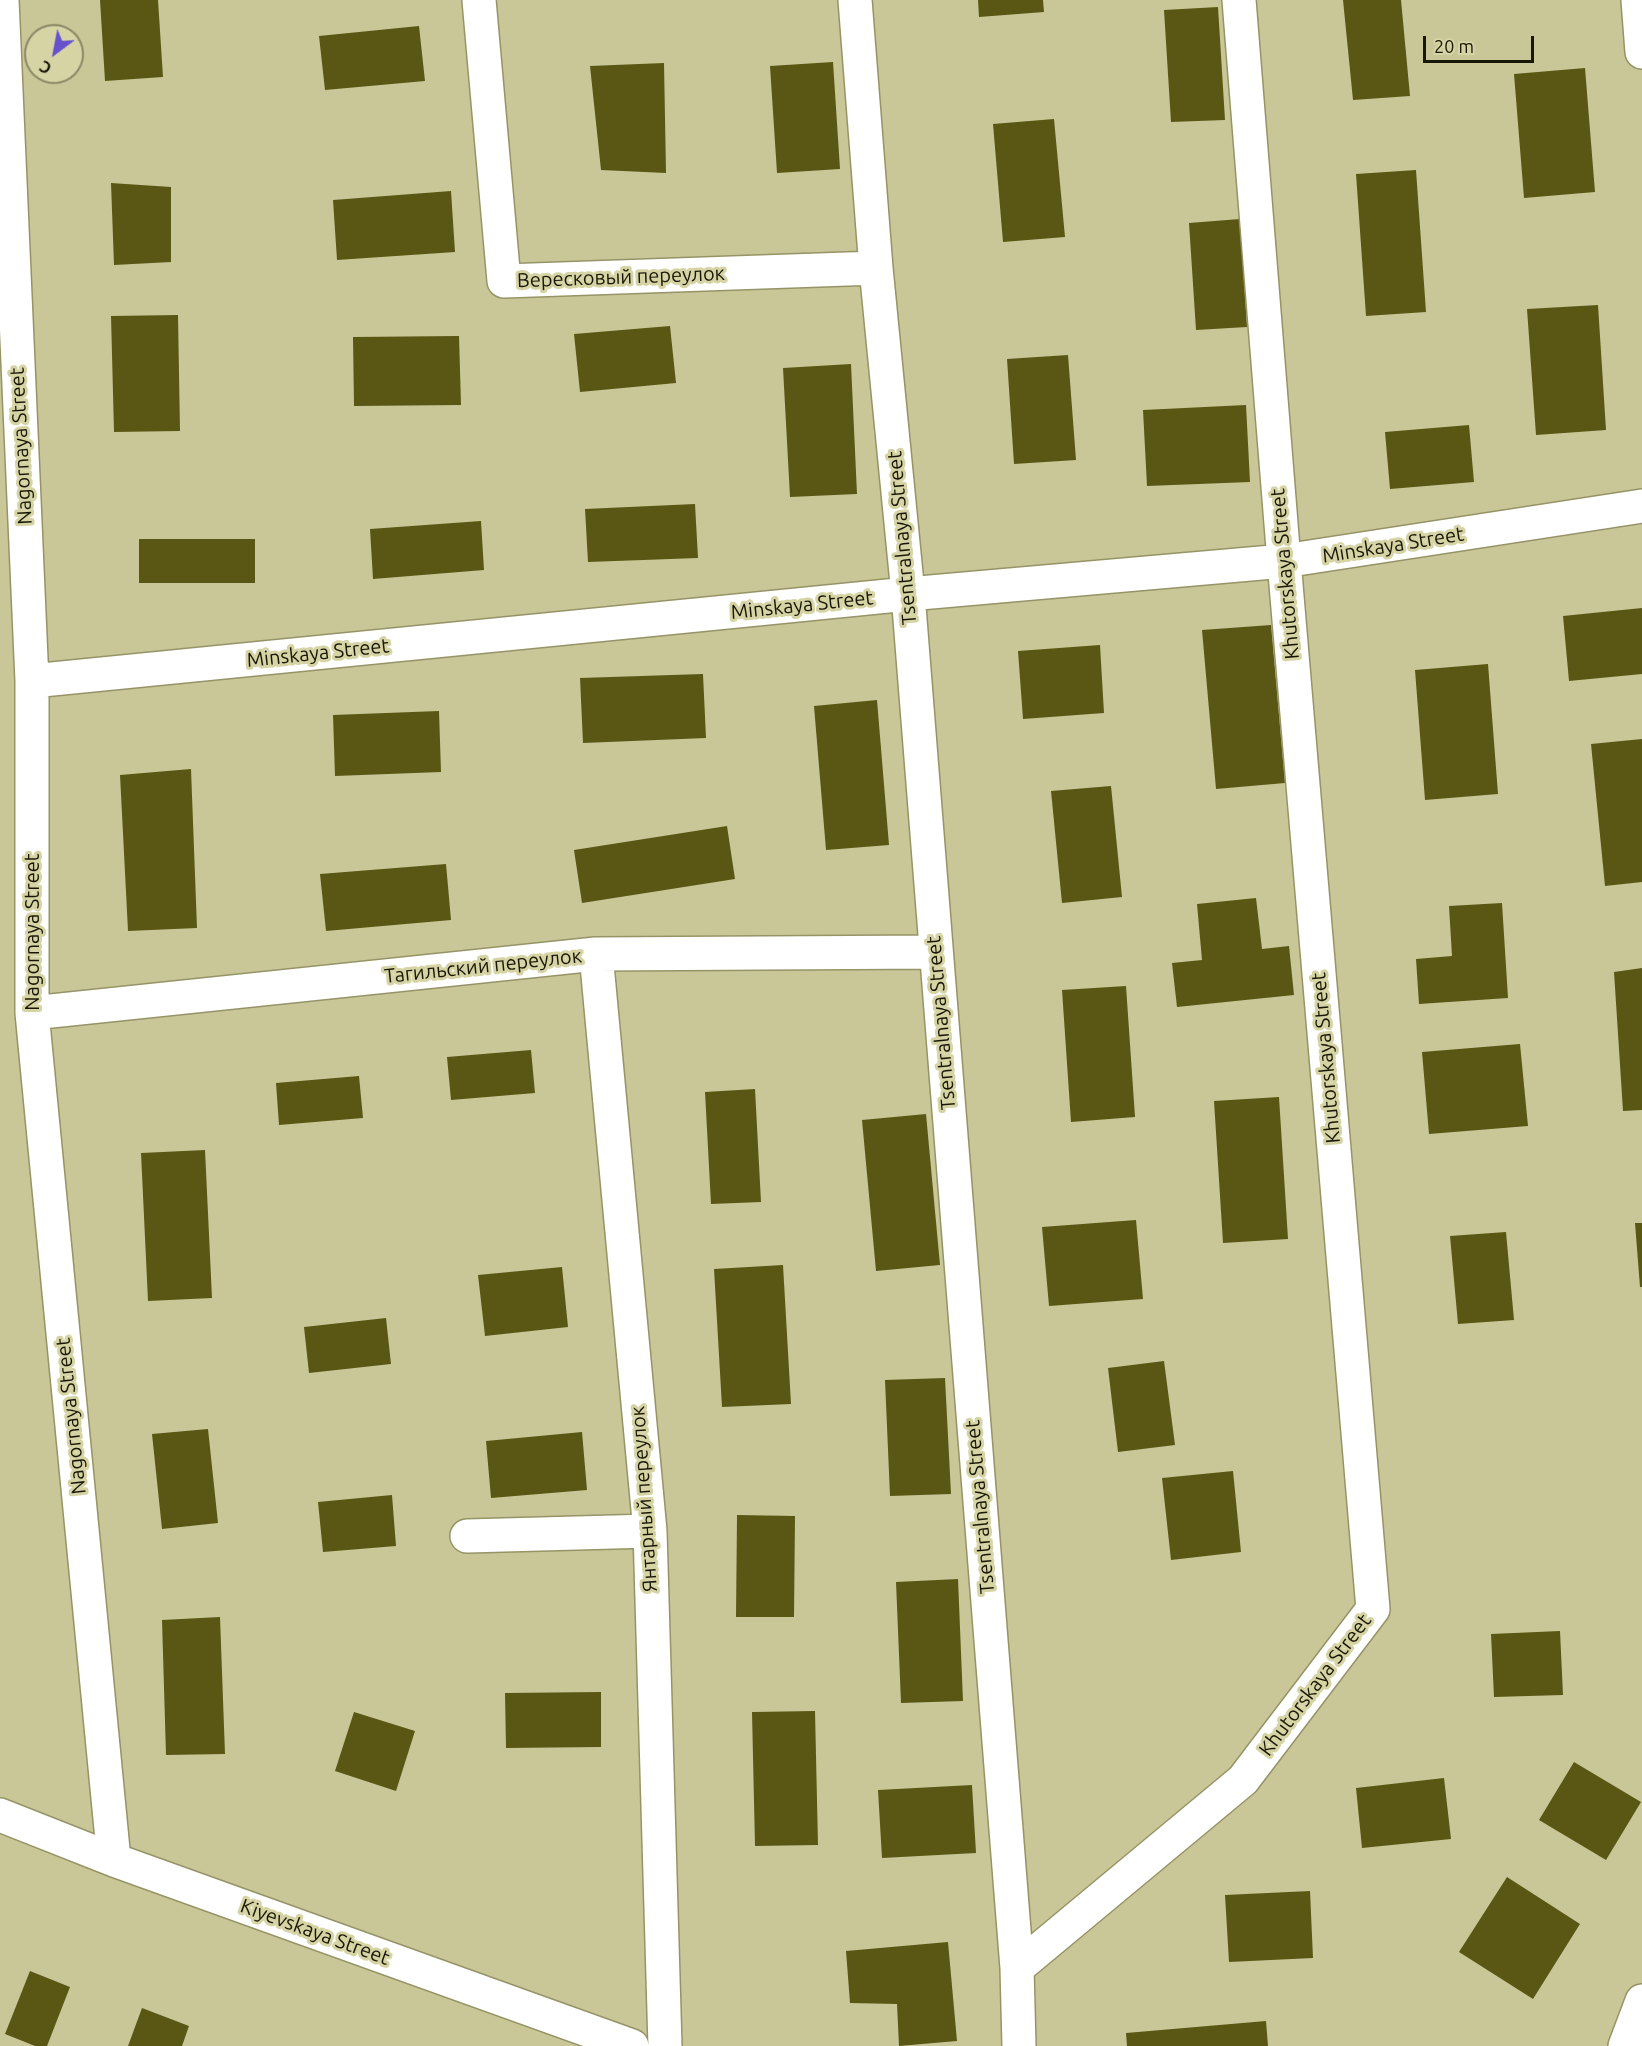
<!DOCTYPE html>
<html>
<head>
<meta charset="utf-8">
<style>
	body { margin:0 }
	#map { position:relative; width:1642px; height:2046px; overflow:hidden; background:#c9c798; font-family:Ubuntu,sans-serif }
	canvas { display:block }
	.north { position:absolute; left:24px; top:24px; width:60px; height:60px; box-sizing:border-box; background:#d6d4a5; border:2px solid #8a8865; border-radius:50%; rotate:212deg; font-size:16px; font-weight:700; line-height:24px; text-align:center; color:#181706 }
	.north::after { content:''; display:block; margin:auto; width:21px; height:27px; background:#6752cb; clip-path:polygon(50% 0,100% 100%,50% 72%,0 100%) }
	.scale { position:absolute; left:1423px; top:36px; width:111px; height:27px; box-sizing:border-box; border:3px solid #181706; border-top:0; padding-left:8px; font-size:18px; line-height:21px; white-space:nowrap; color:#181706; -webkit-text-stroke:4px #d6d4a5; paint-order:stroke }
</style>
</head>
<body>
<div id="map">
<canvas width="1642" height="2046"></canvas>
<div class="north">С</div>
<div class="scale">20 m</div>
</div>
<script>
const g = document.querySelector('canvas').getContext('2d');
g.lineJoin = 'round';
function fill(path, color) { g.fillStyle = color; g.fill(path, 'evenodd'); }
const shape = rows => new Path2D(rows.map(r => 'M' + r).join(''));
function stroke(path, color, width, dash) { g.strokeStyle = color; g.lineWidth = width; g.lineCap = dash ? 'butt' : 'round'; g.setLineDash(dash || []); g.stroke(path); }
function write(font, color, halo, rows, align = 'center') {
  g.font = font + ' Ubuntu,sans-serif'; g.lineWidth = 6; g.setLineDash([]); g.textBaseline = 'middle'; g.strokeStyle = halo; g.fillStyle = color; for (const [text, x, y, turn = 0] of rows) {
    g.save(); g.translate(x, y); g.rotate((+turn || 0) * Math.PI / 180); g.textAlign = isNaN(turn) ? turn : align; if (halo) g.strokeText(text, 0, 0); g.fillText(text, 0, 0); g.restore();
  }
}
fill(shape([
	[100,0,158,0,163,77,105,81],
	[978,0,1043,0,1044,12,979,17],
	[1343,0,1401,0,1410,96,1353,100],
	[1218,7,1225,120,1171,122,1164,10],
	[419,26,425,81,325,90,319,36],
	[833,62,840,169,777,173,770,66],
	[664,63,666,173,601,170,590,66],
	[1585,68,1595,192,1524,198,1514,74],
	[1054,119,1065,237,1003,242,993,124],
	[1416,170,1426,312,1366,316,1356,174],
	[111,183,171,187,171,262,114,265],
	[451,191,455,252,337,260,333,200],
	[1240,219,1247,327,1196,330,1189,223],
	[1598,305,1606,430,1536,435,1527,309],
	[178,315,180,431,114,432,111,316],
	[670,326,676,383,580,392,574,334],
	[459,336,461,405,354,406,353,337],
	[1068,355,1076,460,1014,464,1007,359],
	[851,364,857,494,790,497,783,368],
	[1246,405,1250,482,1147,486,1143,410],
	[1469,425,1474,482,1390,489,1385,432],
	[695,504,698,558,588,562,585,509],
	[481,521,484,570,373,579,370,529],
	[139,539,255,539,255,583,139,583],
	[1642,608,1642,674,1569,681,1563,616],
	[1271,625,1285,783,1216,789,1202,630],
	[1100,645,1104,713,1023,719,1018,651],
	[1488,664,1498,794,1425,800,1415,670],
	[703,674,706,738,583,743,580,678],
	[877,700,889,845,826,850,814,706],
	[439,711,441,772,335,776,333,715],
	[1642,739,1642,882,1605,886,1591,744],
	[191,769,197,928,128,931,120,775],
	[1111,786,1122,897,1062,903,1051,791],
	[727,826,735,879,582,903,574,850],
	[446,864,451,920,326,931,320,874],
	[1256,898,1262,949,1289,946,1294,995,1177,1007,1172,963,1202,960,1197,904],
	[1502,903,1508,998,1419,1004,1416,959,1452,956,1449,906],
	[1642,968,1642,1110,1623,1111,1614,972],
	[1126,986,1135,1117,1071,1122,1062,990],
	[1520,1044,1528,1126,1429,1134,1422,1052],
	[531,1050,535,1093,451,1100,447,1057],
	[359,1076,363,1118,279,1125,276,1083],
	[755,1089,761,1202,711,1204,705,1092],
	[1279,1097,1288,1239,1223,1243,1214,1101],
	[926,1114,940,1265,876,1271,862,1120],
	[205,1150,212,1298,148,1301,141,1153],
	[1136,1220,1143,1299,1049,1306,1042,1227],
	[1635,1223,1642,1223,1642,1287,1640,1287],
	[1506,1232,1514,1320,1458,1324,1450,1236],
	[783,1265,791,1404,722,1407,714,1269],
	[562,1267,568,1327,485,1336,478,1275],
	[386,1318,391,1364,309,1373,304,1327],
	[1164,1361,1175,1445,1118,1452,1108,1368],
	[945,1378,951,1494,890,1496,885,1380],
	[208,1429,218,1523,162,1529,152,1434],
	[582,1432,587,1490,491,1498,486,1441],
	[1233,1471,1241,1552,1171,1560,1162,1478],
	[392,1495,396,1546,323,1552,318,1502],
	[737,1515,795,1516,794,1617,736,1617],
	[958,1579,963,1701,901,1703,896,1582],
	[220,1617,225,1754,166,1755,162,1620],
	[1560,1631,1563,1695,1494,1697,1491,1634],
	[601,1692,601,1747,506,1748,505,1693],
	[815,1711,818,1845,755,1846,752,1712],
	[354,1712,415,1731,396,1791,335,1771],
	[1574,1762,1641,1802,1606,1860,1539,1820],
	[1444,1778,1451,1839,1362,1848,1356,1788],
	[972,1785,976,1853,882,1858,878,1790],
	[1507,1877,1580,1924,1533,1999,1459,1952],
	[1310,1891,1313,1958,1229,1962,1225,1895],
	[948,1942,957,2041,899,2046,897,2004,850,2003,846,1951],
	[30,1971,70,1987,47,2046,35,2046,5,2034],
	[142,2008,189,2026,182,2046,128,2046],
	[1266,2021,1268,2046,1127,2046,1126,2033]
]), '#5a5715');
const minor = shape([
	[2,0,32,681,32,1013,114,1860],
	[479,0,504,281,876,268],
	[855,0,876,268,908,594,1017,1968,1019,2046],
	[1638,0,1642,52],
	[32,681,908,594,1284,561,1642,506],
	[596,954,650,1531,665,2046],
	[32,1013,596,954,935,952],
	[467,1536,650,1531],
	[0,1815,114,1860,632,2046],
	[1017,1968,1243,1780,1373,1609,1284,561,1239,0],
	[1625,2046,1642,2001]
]);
stroke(minor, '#969467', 36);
stroke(minor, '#fff', 33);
write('20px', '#181706', '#d6d4a5', [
	["Вересковый переулок",621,277,-2],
	["Nagornaya Street",21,446,-93],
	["Tsentralnaya Street",902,538,-95],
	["Minskaya Street",1393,545,-9],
	["Khutorskaya Street",1285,574,-95],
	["Minskaya Street",802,605,-6],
	["Minskaya Street",318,653,-6],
	["Nagornaya Street",32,932,-90],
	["Тагильский переулок",483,966,-6],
	["Tsentralnaya Street",941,1023,-95],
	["Khutorskaya Street",1326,1058,-95],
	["Nagornaya Street",71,1416,-96],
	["Янтарный переулок",644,1499,-94],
	["Tsentralnaya Street",980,1507,-95],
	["Khutorskaya Street",1315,1685,-53],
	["Kiyevskaya Street",315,1932,20]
]);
</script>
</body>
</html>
